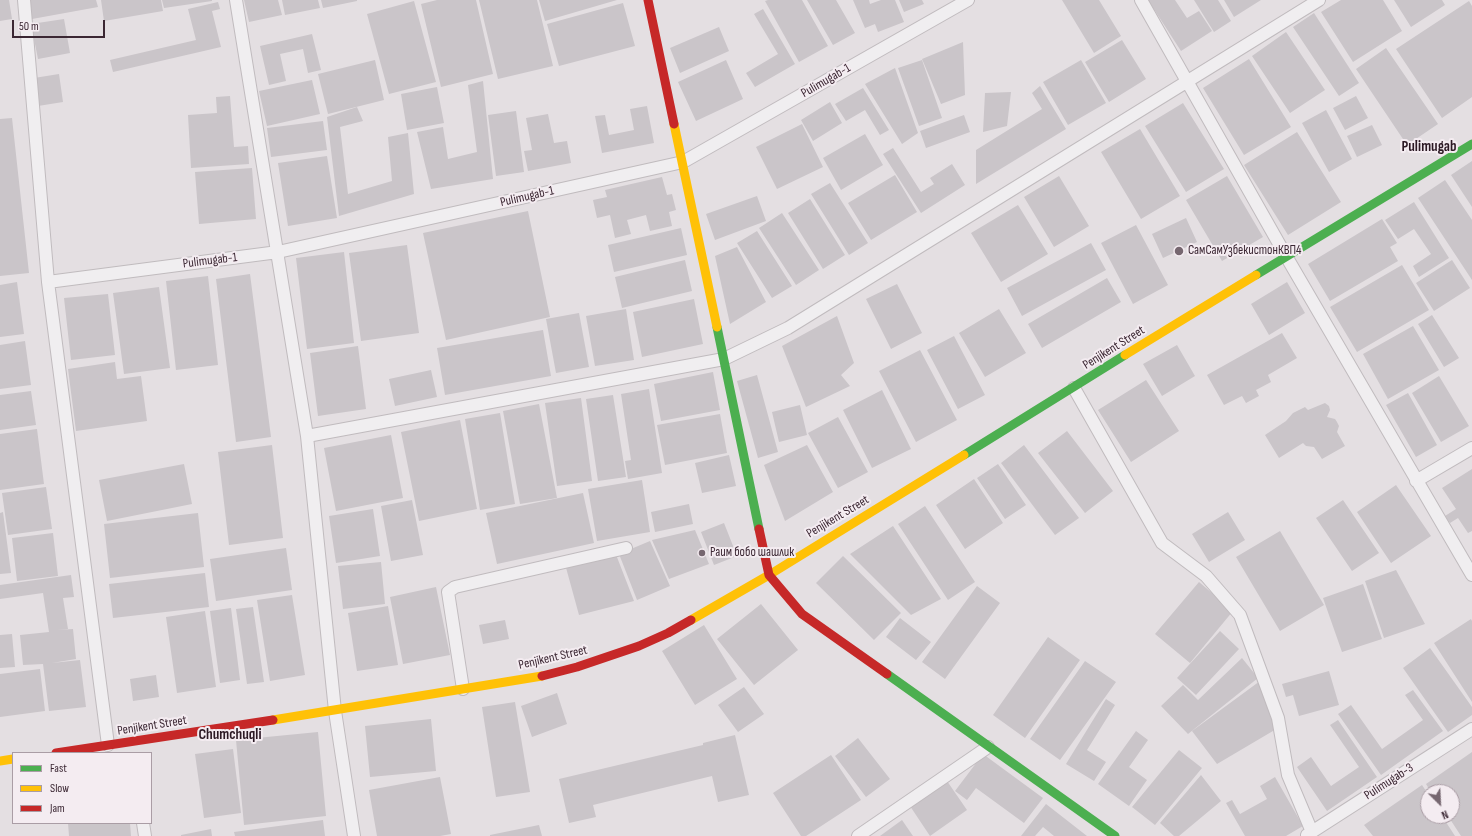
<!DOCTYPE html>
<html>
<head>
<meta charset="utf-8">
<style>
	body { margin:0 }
	#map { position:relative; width:1472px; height:836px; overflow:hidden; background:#e4dfe2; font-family:"Sofia Sans Condensed",sans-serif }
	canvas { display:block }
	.legend { position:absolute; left:12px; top:752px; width:140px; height:72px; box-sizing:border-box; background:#f4ecf1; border:1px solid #aa9da5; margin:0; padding:5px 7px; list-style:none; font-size:12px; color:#3b2733 }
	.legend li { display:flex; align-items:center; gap:8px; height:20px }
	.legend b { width:20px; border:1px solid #aa9da5 }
	.north { position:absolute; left:1420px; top:784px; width:40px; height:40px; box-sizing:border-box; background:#f4ecf1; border:1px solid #aa9da5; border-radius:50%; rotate:156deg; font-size:11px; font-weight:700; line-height:16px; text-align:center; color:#3b2733 }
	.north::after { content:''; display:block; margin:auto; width:14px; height:18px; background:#766770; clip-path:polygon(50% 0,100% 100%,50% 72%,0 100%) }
	.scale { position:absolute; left:12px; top:20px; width:93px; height:18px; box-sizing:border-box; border:2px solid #3b2733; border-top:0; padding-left:5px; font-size:12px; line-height:14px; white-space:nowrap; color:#3b2733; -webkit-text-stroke:3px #f4ecf1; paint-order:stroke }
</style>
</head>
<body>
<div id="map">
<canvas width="1472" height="836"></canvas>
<ul class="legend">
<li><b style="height:5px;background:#4caf50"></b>Fast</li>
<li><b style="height:5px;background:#ffc107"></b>Slow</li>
<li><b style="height:5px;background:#c62828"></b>Jam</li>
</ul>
<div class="north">N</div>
<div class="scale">50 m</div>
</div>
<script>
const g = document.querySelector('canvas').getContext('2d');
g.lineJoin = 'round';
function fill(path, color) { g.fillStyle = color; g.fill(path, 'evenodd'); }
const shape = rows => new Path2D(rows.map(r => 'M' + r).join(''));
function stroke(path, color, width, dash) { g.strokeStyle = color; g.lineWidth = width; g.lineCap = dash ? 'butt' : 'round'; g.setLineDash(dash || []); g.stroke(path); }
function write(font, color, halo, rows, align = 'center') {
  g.font = font + ' "Sofia Sans Condensed",sans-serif'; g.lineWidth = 4; g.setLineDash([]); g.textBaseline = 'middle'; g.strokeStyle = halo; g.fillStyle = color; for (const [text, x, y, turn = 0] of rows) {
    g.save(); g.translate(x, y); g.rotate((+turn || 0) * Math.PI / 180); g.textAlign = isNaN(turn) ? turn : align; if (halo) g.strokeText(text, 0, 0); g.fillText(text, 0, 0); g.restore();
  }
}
fill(shape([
	[0,0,9,0,12,19,0,21],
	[29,0,96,0,98,7,32,19],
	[101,0,161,0,163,11,104,21],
	[162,0,212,0,212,1,164,8],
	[244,0,278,0,282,15,249,22],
	[282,0,318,0,320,8,285,15],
	[321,0,357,0,357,1,323,8],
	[437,0,476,0,493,74,441,87,421,4],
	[479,0,537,0,553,66,498,79],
	[539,0,617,0,545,21],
	[768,0,802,0,828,46,799,62,765,1],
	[807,0,836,0,855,33,833,45],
	[853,0,869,0,870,4,881,0,895,0,904,22,878,32,875,24,865,28],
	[899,0,922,0,924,4,904,12],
	[1062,0,1099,0,1121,36,1094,53],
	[1148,0,1175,0,1187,18,1199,11,1212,31,1181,51],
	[1194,0,1218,0,1231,21,1214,32],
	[1224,0,1261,0,1234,17],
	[1341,0,1383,0,1402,31,1353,62,1321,12],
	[1394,0,1442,0,1445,5,1411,27],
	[414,1,436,82,389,94,367,14],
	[1469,1,1472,6,1472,97,1442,118,1396,49],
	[218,2,220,9,212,11,221,47,113,72,110,60,196,40,188,9],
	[623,3,635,46,559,66,547,24],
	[763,9,795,64,755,87,746,73,778,54,754,14],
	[1314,13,1359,83,1339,96,1293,27],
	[64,19,70,53,38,59,31,24],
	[719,27,729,51,680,73,670,48],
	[1286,32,1325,90,1290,113,1252,56],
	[312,34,321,70,308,73,303,49,280,54,286,81,269,85,260,46],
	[1122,40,1146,79,1109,102,1085,62],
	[963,42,965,95,941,104,922,59],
	[1386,48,1438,124,1407,145,1356,69],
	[1249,59,1291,127,1244,155,1203,88],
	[375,60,384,100,328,114,318,74],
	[726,60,743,99,696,121,678,82],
	[922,60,942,118,919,126,898,68],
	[1081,60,1106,103,1068,125,1043,82],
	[895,68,918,133,902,144,865,84],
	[59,74,63,102,38,106,34,78],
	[312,80,320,114,267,126,259,91],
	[483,81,493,179,431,189,417,132,443,127,448,159,477,152,468,85],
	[1040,86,1066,129,976,184,976,150,1042,109,1032,93],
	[437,87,444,123,407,130,401,94],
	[863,88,889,130,880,135,865,110,846,121,835,104],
	[1011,92,1007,126,983,132,985,93],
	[230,96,234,147,248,146,249,164,191,168,188,115,217,113,216,97],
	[1356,96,1368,118,1345,130,1333,108],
	[830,102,842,123,813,141,801,120],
	[1183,103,1224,169,1186,192,1145,126],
	[647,106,654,143,602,153,595,116,605,115,609,135,634,130,630,109],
	[357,107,363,121,340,127,348,194,392,181,388,137,408,133,414,194,339,216,327,117],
	[1326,110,1352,159,1329,172,1302,123],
	[516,111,524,172,496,176,488,115],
	[548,114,554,143,567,141,571,163,528,171,524,151,532,150,526,118],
	[964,115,970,132,926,148,920,131],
	[12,118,29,273,0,276,0,119],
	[323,121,327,150,271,157,267,128],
	[802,124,823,167,777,189,756,147],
	[1372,125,1382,145,1357,157,1347,136],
	[1140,129,1180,196,1141,219,1101,152],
	[1297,132,1341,202,1288,235,1244,165],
	[865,134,883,165,841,190,823,158],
	[893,148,921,192,934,184,930,178,952,164,965,185,921,213,883,154],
	[327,156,337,218,288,226,278,163],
	[1472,161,1472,207,1451,175],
	[252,168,256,219,199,224,195,172],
	[895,175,917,212,871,240,848,203],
	[1059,176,1089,226,1054,247,1024,197],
	[1227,176,1263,237,1222,261,1186,200],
	[662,177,667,195,672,194,676,210,669,212,672,226,650,231,646,215,627,220,631,234,615,238,610,215,597,218,593,200,607,197,605,190],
	[1445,180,1472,220,1472,280,1418,198],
	[830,183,868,243,849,255,811,194],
	[757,196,766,221,715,240,706,214],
	[810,199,845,255,823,269,788,213],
	[1414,202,1449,258,1419,277,1413,266,1431,254,1414,229,1398,239,1385,220],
	[1018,205,1048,254,1001,282,971,233],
	[528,211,550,317,446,340,423,233],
	[782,213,819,270,796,285,759,228],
	[1186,218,1197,242,1163,258,1152,234],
	[1382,219,1397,243,1390,247,1398,261,1330,301,1308,264],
	[1136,225,1168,285,1133,304,1101,243],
	[681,228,687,255,614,272,608,245],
	[757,231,792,286,772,298,737,243],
	[1091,243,1106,270,1022,316,1007,288],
	[407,245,419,333,361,341,349,253],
	[737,247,766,302,730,324,715,256],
	[344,252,354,343,307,349,296,258],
	[685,260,692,291,622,308,615,277],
	[1452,260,1470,288,1434,311,1416,283],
	[1402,265,1429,310,1357,352,1330,307],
	[250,274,271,437,236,442,216,279],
	[208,276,218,365,176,370,166,281],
	[1107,278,1121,302,1042,348,1028,324],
	[17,282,24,334,0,337,0,285],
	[1287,282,1305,313,1269,335,1251,304],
	[897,284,922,333,891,349,866,299],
	[159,287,170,368,124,374,113,293],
	[108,294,115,355,71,360,64,298],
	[694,299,703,344,642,357,633,312],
	[626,309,634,360,595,366,586,316],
	[999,309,1026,353,985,377,959,333],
	[579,313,589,367,556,373,546,319],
	[1432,315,1459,358,1444,367,1418,324],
	[837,316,854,363,841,375,850,386,806,407,782,346],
	[1413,326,1439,370,1388,399,1363,354],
	[543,330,551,376,445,395,437,348],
	[1282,333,1297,358,1268,375,1271,382,1256,390,1259,396,1246,403,1242,396,1224,405,1207,375],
	[954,336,985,395,958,409,927,350],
	[25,341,31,385,0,389,0,345],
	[1177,345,1195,376,1162,396,1143,364],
	[358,346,366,409,318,416,310,353],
	[920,350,957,420,916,442,879,371],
	[115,362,117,379,141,376,147,421,76,431,68,369],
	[431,370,437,397,395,406,389,379],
	[713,372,720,410,661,421,654,384],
	[757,375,778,452,758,458,737,381],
	[1439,376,1469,426,1441,442,1412,393],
	[1146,380,1179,431,1131,462,1098,410],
	[649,389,662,473,628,479,625,461,631,460,621,394],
	[882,390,911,449,872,468,843,410],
	[31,391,36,425,0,430,0,395],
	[1408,393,1437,445,1416,457,1386,405],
	[613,395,626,477,598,481,586,399],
	[581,398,592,481,557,486,545,403],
	[1325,403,1329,406,1330,410,1327,417,1335,419,1337,422,1339,426,1337,432,1345,446,1322,459,1314,447,1306,446,1303,443,1279,458,1265,435,1286,421,1293,413,1305,407,1308,410],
	[539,404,557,498,520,504,503,411],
	[800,405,807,435,779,442,772,412],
	[500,413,515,504,480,510,465,419],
	[720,414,727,453,665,465,657,425],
	[838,417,868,472,838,488,808,433],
	[460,420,477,509,419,521,401,432],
	[37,429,44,484,0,490,0,434],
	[1067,431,1113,491,1085,513,1038,453],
	[391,435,403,498,336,511,324,448],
	[272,445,283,538,229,545,218,452],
	[807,445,833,492,785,521,764,465],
	[1024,445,1079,518,1055,535,1001,463],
	[729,455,736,486,702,493,695,463],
	[184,464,192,504,107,521,99,480],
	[998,464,1026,505,1005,519,977,478],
	[1472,469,1472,531,1468,533,1458,518,1450,523,1445,516,1456,509,1442,488],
	[974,479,1003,523,965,549,936,505],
	[642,480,650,532,597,541,588,489],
	[1396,485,1431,536,1391,563,1357,512],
	[46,487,52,529,8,535,2,493],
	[583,493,594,543,497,564,486,513],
	[412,500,423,555,391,561,381,506],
	[1343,500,1379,553,1352,571,1316,518],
	[689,504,693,524,655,532,651,512],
	[925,506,975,582,948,600,898,524],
	[373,509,380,556,336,563,329,516],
	[3,512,11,573,0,574,0,513],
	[1228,512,1245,540,1209,562,1192,534],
	[198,513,204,567,110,578,104,524],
	[724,523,737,556,714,565,701,532],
	[893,526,941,599,911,615,850,554],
	[695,530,709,564,669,579,652,540],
	[1280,531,1324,605,1280,631,1236,557],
	[53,533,58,576,17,581,12,538],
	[650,541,670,586,637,600,619,554],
	[286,548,292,590,216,601,210,559],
	[615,552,634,601,579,615,565,564],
	[843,556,901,613,874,640,816,583],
	[381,562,385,604,343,609,338,566],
	[1396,570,1425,624,1384,638,1365,581],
	[205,573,209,607,113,618,109,584],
	[71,575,74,597,63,598,68,629,57,630,73,629,76,659,52,663,80,660,86,707,49,711,43,664,23,665,20,635,49,632,43,593,0,599,0,585],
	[1199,582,1233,611,1190,663,1155,634],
	[1363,584,1382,639,1342,652,1323,598],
	[977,586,1000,603,945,679,922,662],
	[436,587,450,655,403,664,390,597],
	[292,595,305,675,270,681,257,600],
	[761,604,798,650,754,685,717,639],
	[388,606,398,665,357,671,348,613],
	[253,607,264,682,247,684,236,609],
	[231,608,240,680,220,683,210,611],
	[205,611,216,687,177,693,166,617],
	[900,618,931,642,916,660,886,637],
	[1471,619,1472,621,1472,702,1434,643],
	[505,620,509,639,483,644,479,625],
	[704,625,737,679,695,705,662,651],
	[1220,631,1239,649,1196,695,1177,678],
	[12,634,15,667,0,668,0,635],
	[1048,637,1080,660,1025,738,993,715],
	[1430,648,1472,707,1472,715,1448,732,1403,668],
	[1242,658,1258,678,1188,734,1161,706,1183,685,1198,700],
	[1085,661,1116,682,1060,760,1030,739],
	[40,669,45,711,0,717,0,674],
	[1329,671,1339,705,1299,716,1293,695,1286,697,1282,684],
	[156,675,159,697,133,701,130,679],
	[1260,681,1278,728,1217,764,1192,731],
	[744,687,764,714,738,732,718,705],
	[1413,690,1443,731,1381,775,1338,714,1351,705,1382,749,1423,720,1405,695],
	[557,693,567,724,532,737,521,706],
	[1106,699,1115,705,1087,750,1106,762,1094,781,1066,764],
	[515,702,530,792,496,797,482,707],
	[431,719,436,771,370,777,365,726],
	[1338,720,1377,777,1327,811,1297,767,1311,757,1331,786,1359,767,1330,725],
	[1136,731,1148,740,1129,767,1147,780,1129,806,1098,784],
	[318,732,326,816,244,825,236,740],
	[735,735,749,795,718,802,712,776,593,805,596,817,569,823,559,779,703,745,703,743],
	[858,738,890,779,866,797,835,756],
	[233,749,241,813,204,818,195,754],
	[1179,750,1202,768,1155,825,1132,807],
	[1472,752,1472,836,1461,836,1448,816,1452,816,1452,792,1431,792,1426,784],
	[983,754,1043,798,1024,823,976,788,967,800,955,791],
	[831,755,861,800,806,836,801,836,773,793],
	[1201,775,1221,801,1179,836,1174,836,1160,823],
	[440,777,451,834,440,836,377,836,369,790],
	[1275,777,1303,826,1286,836,1245,836,1226,803,1232,800,1240,814,1267,799,1260,786],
	[947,781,967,810,930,836,910,806],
	[1422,785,1428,794,1428,816,1442,816,1455,836,1373,836,1364,825],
	[1046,804,1087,836,1054,836,1043,827,1035,836,1021,836],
	[323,820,325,836,235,836,234,832],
	[902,820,913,836,880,836],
	[68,823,130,823,131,836,69,836],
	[539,825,542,836,490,836,490,835],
	[211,829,212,836,181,836,181,835]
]), '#cac5c9');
const street = shape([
	[24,0,48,282,108,745],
	[236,0,307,436,335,711,354,836],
	[1141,0,1286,256,1472,575],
	[48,282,278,252,683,162,968,0],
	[1074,388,1162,543,1206,576,1240,615,1278,718,1288,775,1312,832],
	[307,436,724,359,788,328,1319,0],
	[1416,481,1472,448],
	[463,689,448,592,455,587,626,548],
	[143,823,145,836],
	[1307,835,1472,729],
	[858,836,988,747]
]);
stroke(street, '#c0bbbe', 14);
stroke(street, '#f0eef0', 12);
stroke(shape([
	[1256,275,1472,144],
	[717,327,759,529],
	[964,455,1125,355],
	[887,674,1115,836]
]), '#4caf50', 9);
stroke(shape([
	[674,124,717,327],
	[1125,355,1256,275],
	[691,620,769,575,964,455],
	[273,720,542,676],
	[0,761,13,759]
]), '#ffc107', 9);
stroke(shape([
	[648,0,674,124],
	[759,529,769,575,802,614,887,674],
	[542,676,577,667,639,646,668,633,691,620],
	[56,753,273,720]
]), '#c62828', 9);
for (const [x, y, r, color] of [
	[1179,251,5,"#766770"],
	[702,553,4,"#766770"]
]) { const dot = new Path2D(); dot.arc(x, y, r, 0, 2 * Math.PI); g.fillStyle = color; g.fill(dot); stroke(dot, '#f4ecf1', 1.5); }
write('13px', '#3b2733', '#f4ecf1', [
	["Pulimugab-1",826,81,-30],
	["Pulimugab-1",527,197,-13],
	["Pulimugab-1",210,261,-7],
	["Penjikent Street",1114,348,-32],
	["Penjikent Street",838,517,-31],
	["Penjikent Street",553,658,-13],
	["Penjikent Street",152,726,-9],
	["Pulimugab-3",1389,782,-33]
]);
write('13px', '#3b2733', '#f4ecf1', [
	["СамСамУзбекистонКВП4",1188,251],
	["Раим бобо шашлик",710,553]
], 'left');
write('bold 15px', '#2c1924', '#f4ecf1', [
	["Pulimugab",1429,147],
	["Chumchuqli",230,735]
]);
</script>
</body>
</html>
